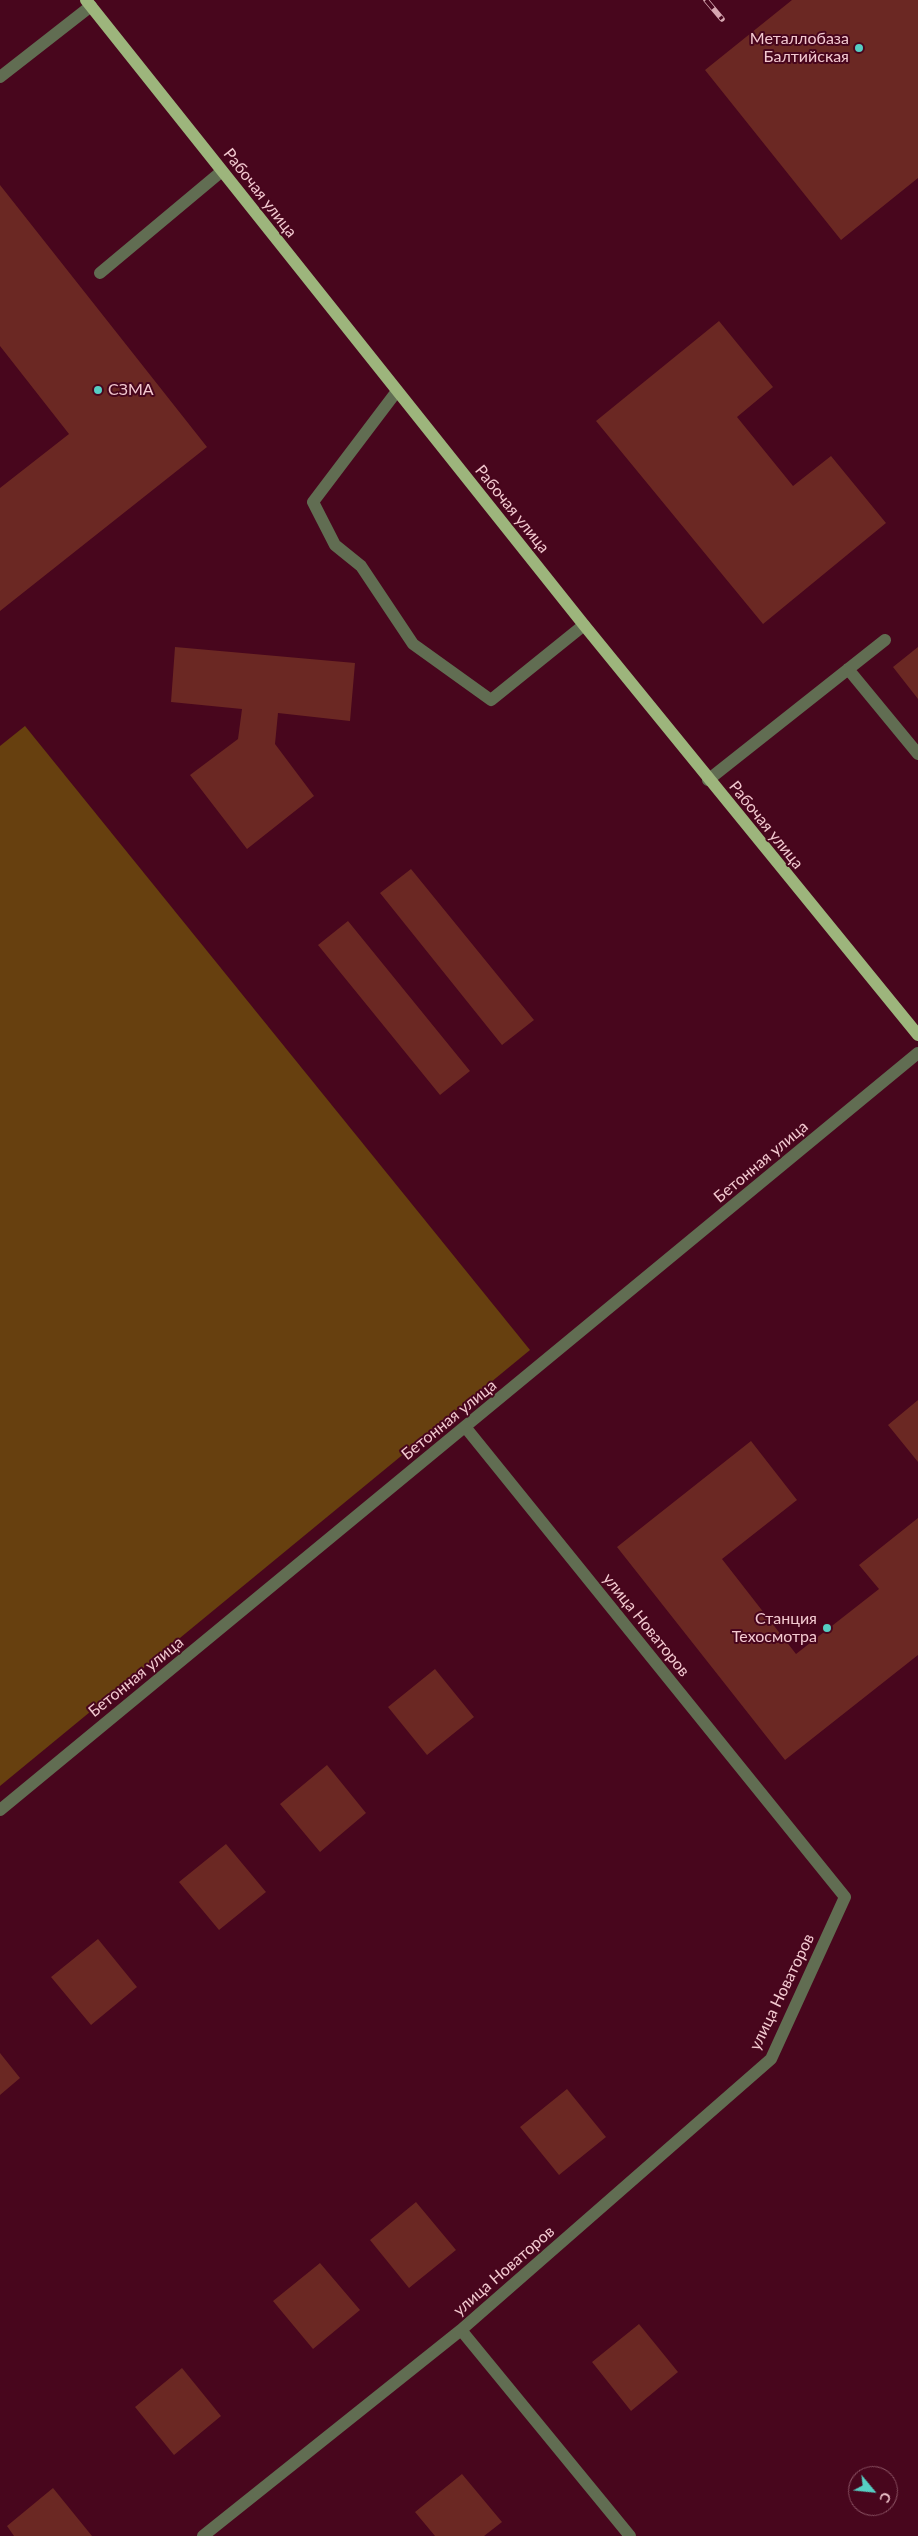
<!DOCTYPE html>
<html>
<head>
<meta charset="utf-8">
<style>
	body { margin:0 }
	#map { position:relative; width:918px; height:2536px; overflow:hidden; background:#48061d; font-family:Lato,sans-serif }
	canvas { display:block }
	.north { position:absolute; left:848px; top:2466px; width:50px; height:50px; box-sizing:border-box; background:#48061d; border:1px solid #8c5465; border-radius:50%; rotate:118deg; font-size:14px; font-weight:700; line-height:20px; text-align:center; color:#f3c9d0 }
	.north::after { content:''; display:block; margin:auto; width:18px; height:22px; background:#56cec3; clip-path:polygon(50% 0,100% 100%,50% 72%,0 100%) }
</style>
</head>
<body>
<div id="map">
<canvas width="918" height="2536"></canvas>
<div class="north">С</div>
</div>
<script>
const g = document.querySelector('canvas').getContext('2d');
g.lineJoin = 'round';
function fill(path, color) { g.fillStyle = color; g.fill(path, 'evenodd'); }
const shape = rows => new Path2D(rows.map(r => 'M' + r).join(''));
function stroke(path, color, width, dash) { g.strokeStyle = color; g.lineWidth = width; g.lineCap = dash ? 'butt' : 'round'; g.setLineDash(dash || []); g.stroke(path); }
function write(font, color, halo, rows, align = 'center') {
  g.font = font + ' Lato,sans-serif'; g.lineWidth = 4; g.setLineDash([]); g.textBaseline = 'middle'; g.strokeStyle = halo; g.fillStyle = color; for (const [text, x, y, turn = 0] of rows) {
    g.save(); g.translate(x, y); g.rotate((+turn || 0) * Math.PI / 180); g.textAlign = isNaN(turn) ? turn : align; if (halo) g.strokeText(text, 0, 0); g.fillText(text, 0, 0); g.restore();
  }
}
fill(shape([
	[25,726,530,1350,0,1786,0,746]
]), '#67400f');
fill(shape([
	[792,0,918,0,918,178,841,240,705,70],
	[0,185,207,447,0,611,0,488,69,434,0,346],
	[719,321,773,387,737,417,793,486,831,456,886,523,763,624,596,421],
	[175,647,355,663,350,721,278,713,275,744,314,796,247,849,190,775,238,739,242,709,171,702],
	[918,647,918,699,893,667],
	[411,869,534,1020,502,1045,380,893],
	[348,921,470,1071,440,1095,318,945],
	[918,1400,918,1462,888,1425],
	[751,1441,797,1500,722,1559,796,1654,879,1589,859,1565,918,1518,918,1655,785,1760,617,1547],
	[435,1669,474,1717,427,1755,388,1707],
	[327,1765,366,1813,320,1852,280,1804],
	[226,1844,266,1892,219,1930,179,1882],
	[98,1939,137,1987,91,2025,51,1977],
	[0,2053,20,2078,0,2095],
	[567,2089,606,2137,559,2175,520,2127],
	[416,2202,456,2250,409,2288,370,2240],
	[320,2263,360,2310,313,2349,273,2301],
	[639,2324,678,2372,631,2411,592,2362],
	[182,2368,221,2416,174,2455,135,2407],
	[462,2474,502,2522,484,2536,435,2536,415,2512],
	[53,2488,92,2536,14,2536,7,2526]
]), '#6b2823');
stroke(shape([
	[0,77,91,6],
	[100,273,222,171],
	[397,391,313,502,335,545,361,566,413,644,491,700,584,625],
	[848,669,918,754],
	[708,780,885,640],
	[0,1810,918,1053],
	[461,2330,630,2536],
	[203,2536,461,2330,771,2059,845,1897,466,1428]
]), '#616d52', 12);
stroke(shape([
	[86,0,584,625,918,1035]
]), '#9db57c', 12);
const rail = shape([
	[706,0,722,19]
]);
stroke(rail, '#d6a7b1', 5.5);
stroke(rail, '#48061d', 4, [11]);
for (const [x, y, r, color] of [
	[859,48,5,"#56cec3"],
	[98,390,5,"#56cec3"],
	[827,1628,5,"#56cec3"]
]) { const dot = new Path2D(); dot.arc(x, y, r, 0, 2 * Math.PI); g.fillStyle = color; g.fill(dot); stroke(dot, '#48061d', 2); }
write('16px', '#f3c9d0', '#48061d', [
	["Металлобаза",849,39],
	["Балтийская",849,57],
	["СЗМА",108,390,"left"],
	["Станция",817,1619],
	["Техосмотра",817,1637]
], 'right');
write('16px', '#f3c9d0', '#48061d', [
	["Рабочая улица",260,193,52],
	["Рабочая улица",512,509,51],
	["Рабочая улица",766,825,51],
	["Бетонная улица",761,1162,-40],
	["Бетонная улица",449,1420,-39],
	["улица Новаторов",646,1625,51],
	["Бетонная улица",136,1677,-39],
	["улица Новаторов",782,1992,-64],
	["улица Новаторов",504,2271,-41]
]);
</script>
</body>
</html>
